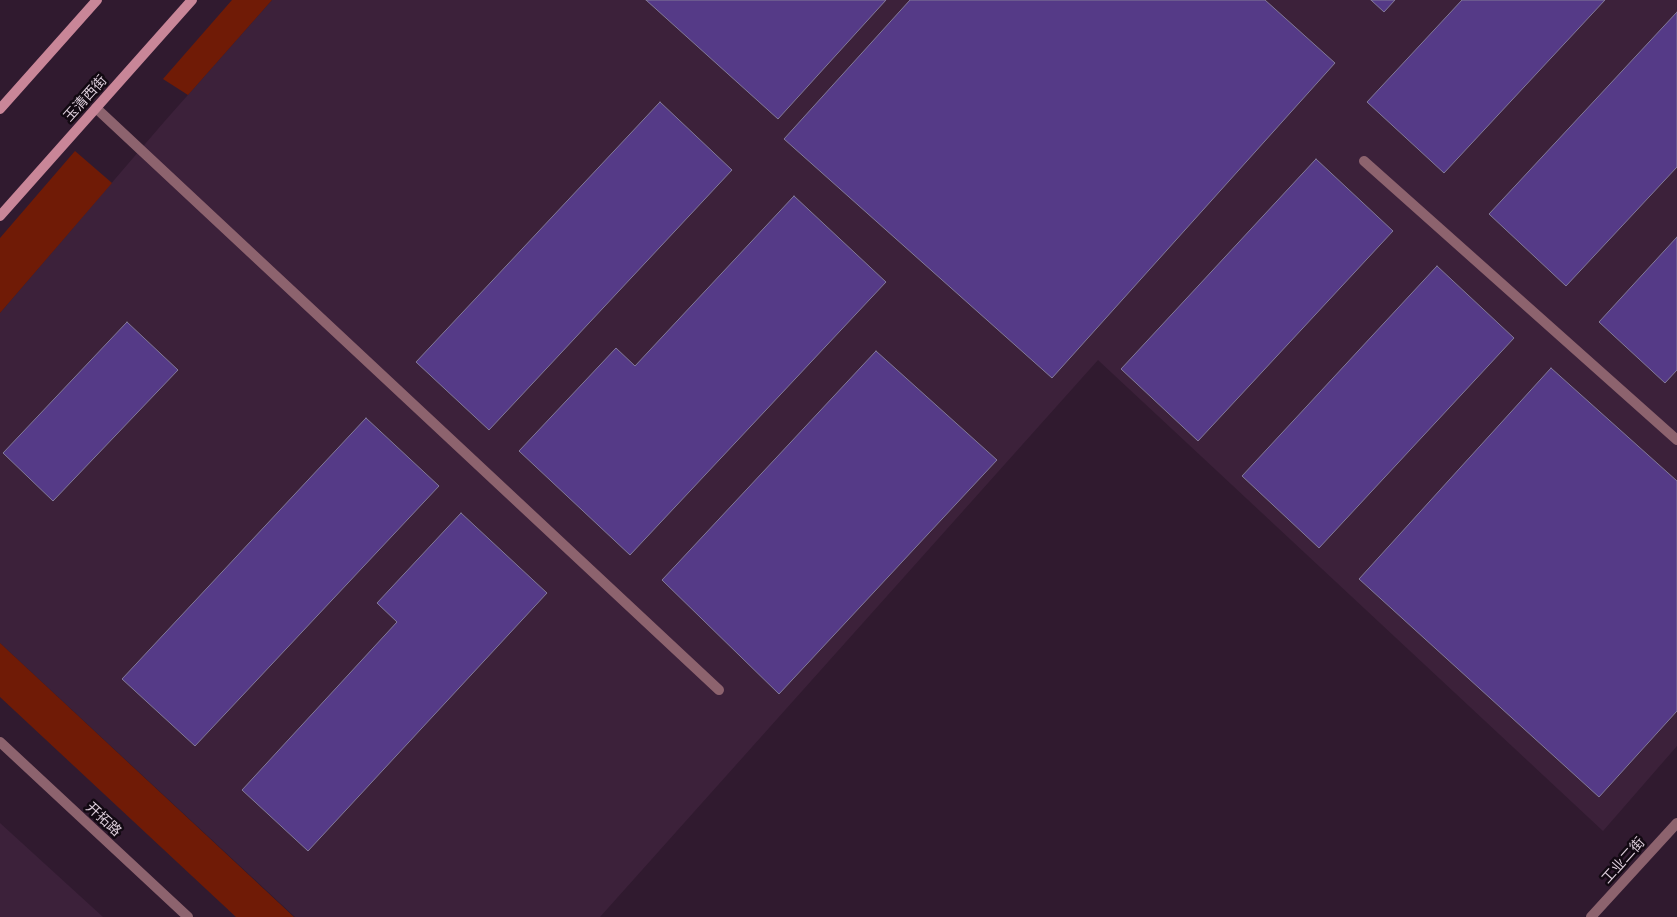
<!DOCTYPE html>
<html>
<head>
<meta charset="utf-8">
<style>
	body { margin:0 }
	canvas { display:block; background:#301a2f }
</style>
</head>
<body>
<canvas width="1677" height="917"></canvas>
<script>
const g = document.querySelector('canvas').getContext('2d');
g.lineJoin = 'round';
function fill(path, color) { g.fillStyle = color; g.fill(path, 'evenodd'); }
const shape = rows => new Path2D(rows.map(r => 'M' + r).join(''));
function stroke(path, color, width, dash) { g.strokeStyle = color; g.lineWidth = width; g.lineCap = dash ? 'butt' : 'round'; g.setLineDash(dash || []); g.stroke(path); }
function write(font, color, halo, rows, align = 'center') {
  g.font = font + ' Roboto,"Noto Sans SC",sans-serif'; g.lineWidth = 5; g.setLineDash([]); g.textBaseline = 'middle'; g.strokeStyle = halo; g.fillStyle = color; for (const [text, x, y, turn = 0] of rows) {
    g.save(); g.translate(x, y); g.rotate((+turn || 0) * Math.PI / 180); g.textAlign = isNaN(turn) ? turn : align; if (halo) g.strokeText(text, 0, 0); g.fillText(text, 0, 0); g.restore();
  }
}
fill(shape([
	[272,0,1677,0,1677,746,1603,831,1098,360,600,917,295,917,0,643,0,313,164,122],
	[0,823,103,917,0,917]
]), '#3c213a');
fill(shape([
	[232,0,272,0,188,95,163,79],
	[75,151,112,183,0,313,0,238],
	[0,643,294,917,236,917,0,697]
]), '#701b06');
const building = shape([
	[646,0,886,0,778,119,646,0],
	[910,0,1265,0,1335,63,1052,378,784,139,910,0],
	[1371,0,1395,0,1384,12,1371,0],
	[1462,0,1605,0,1444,173,1367,102,1462,0],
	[1677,12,1677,167,1566,286,1489,214,1677,12],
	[660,102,732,170,489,430,416,362,660,102],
	[1316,159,1393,231,1198,441,1121,369,1316,159],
	[794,196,886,282,630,555,519,451,616,348,635,366,794,196],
	[1677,237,1677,370,1665,383,1599,322,1677,237],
	[1437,266,1514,338,1319,548,1242,476,1437,266],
	[127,322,178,370,53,501,3,453,127,322],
	[876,351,997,460,779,694,662,580,876,351],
	[1551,368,1677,481,1677,711,1599,797,1359,579,1551,368],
	[366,418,439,486,195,746,122,679,366,418],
	[461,513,547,593,308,851,242,790,397,622,377,603,461,513]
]);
fill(building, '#553a87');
stroke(building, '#827998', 1);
stroke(shape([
	[96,108,719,690],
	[1364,161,1677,440]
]), '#8d636e', 10);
stroke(shape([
	[0,742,188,917],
	[1591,917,1677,823]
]), '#8d636e', 10);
stroke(shape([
	[0,109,97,0],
	[0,216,192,0]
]), '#c98698', 10);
write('14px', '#dccdda', '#120912', [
	["玉清西街",86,99,-48],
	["开拓路",103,820,43],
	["工业二街",1624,861,-48]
]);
</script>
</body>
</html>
